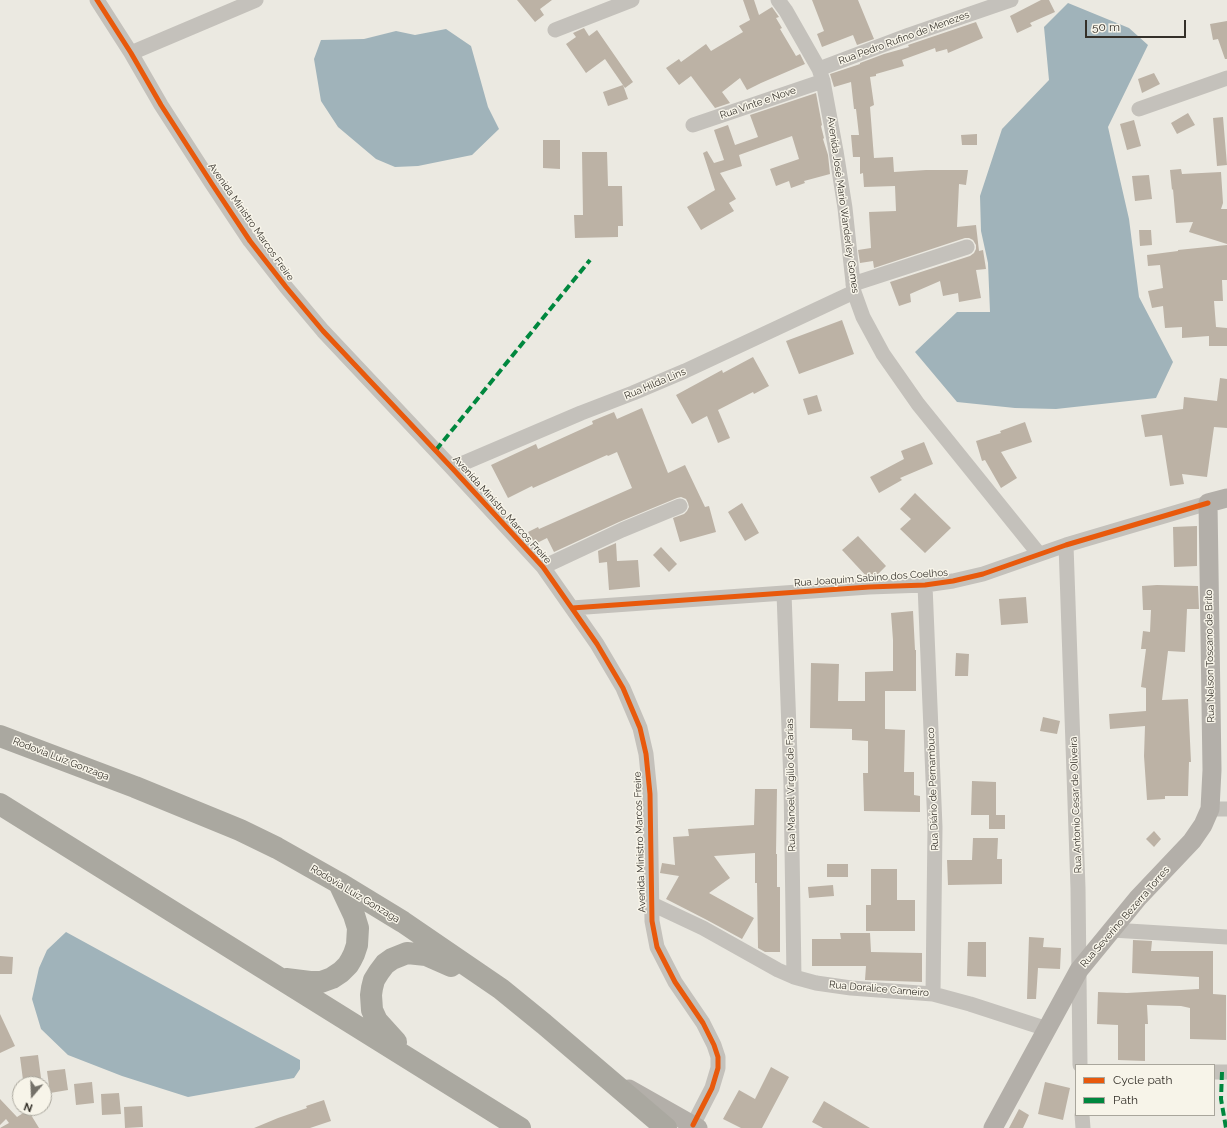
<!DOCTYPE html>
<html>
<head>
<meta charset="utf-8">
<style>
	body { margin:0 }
	#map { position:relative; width:1227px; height:1128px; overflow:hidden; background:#ebe9e1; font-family:Raleway,sans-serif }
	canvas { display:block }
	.legend { position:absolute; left:1075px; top:1064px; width:140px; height:52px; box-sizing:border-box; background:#f7f4e9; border:1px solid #a9a69c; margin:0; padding:5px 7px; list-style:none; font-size:12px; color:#343029 }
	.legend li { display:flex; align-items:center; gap:8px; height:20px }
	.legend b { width:20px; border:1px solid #a9a69c }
	.north { position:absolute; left:12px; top:1076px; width:40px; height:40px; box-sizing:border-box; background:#f7f4e9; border:1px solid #a9a69c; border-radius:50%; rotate:199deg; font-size:11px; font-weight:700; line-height:16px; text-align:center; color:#343029 }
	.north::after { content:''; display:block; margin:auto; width:14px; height:18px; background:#747169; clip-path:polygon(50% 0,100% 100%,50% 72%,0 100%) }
	.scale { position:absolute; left:1085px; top:20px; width:101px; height:18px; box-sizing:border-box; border:2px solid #343029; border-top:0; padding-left:5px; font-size:12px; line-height:14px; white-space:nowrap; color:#343029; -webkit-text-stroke:3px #f7f4e9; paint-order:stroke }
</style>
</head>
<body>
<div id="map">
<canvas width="1227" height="1128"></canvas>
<ul class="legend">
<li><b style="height:5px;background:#e8590c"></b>Cycle path</li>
<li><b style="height:5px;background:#00873e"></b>Path</li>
</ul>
<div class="north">N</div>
<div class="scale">50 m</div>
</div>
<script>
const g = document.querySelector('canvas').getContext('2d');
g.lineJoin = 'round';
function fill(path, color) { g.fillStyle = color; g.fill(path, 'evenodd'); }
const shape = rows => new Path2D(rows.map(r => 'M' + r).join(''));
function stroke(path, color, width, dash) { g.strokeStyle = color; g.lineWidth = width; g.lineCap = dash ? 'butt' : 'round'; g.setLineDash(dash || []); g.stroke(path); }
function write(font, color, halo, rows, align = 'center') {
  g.font = font + ' Raleway,sans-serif'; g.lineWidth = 3; g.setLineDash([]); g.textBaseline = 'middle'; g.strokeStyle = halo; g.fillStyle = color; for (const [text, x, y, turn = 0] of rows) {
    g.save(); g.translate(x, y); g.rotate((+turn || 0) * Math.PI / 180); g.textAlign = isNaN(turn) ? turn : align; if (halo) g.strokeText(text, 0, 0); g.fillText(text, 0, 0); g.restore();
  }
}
fill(shape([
	[1068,3,1129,28,1148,45,1108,127,1129,219,1139,297,1173,362,1156,398,1056,409,1015,408,957,402,915,352,957,312,990,312,988,263,981,231,980,196,1002,129,1049,80,1044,27],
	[446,29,471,46,488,107,499,129,472,155,418,166,395,167,376,159,338,127,321,101,314,59,321,40,364,39,396,31,415,35],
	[66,932,300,1060,300,1069,294,1078,188,1097,122,1076,68,1055,41,1029,32,999,39,968,47,950]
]), '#a0b3ba');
fill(shape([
	[517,0,552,0,540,9,544,15,535,22],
	[743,0,754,0,759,15,772,7,779,17,776,18,782,28,780,29,796,56,800,54,805,64,761,83,747,90,740,78,722,92,730,103,715,108,691,76,679,85,666,68,679,59,681,62,706,44,711,51,743,32,739,26,750,20],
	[812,0,858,0,874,39,857,45,853,35,822,47,817,34,824,31],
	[1041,0,1049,0,1055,12,1030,23,1032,26,1017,33,1010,16],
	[1227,21,1227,59,1225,59,1218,39,1213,40,1210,24],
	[976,22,983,38,948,53,947,49,936,52,935,48,902,60,904,66,876,74,876,76,870,77,874,105,870,107,874,158,893,157,894,172,926,170,968,170,966,185,959,184,957,227,976,225,979,251,983,250,986,269,976,270,981,298,959,302,958,293,943,296,940,281,910,294,911,302,899,306,890,282,970,256,974,253,976,249,976,245,973,240,969,238,965,238,874,268,873,261,860,263,858,250,871,248,869,212,896,211,895,186,864,187,863,173,860,174,860,157,853,157,851,135,859,135,856,109,854,109,851,82,834,87,830,74,860,64,860,63,884,54,909,47,908,45],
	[584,28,589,36,597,30,633,82,625,88,605,59,586,73,566,44,576,37,573,33],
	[1154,73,1160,84,1142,93,1138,79],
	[623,85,628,99,608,106,603,92],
	[816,93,822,125,821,126,824,138,823,139,828,155,830,174,804,181,805,183,791,188,789,181,776,186,770,169,799,159,792,136,739,155,742,166,720,173,736,199,729,203,734,211,701,230,687,207,715,190,703,153,707,151,714,163,724,160,714,130,728,125,735,145,758,137,750,115],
	[1188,113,1195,125,1177,134,1171,123],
	[1223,117,1227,165,1217,166,1213,118],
	[1134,120,1141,146,1127,150,1120,124],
	[977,134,977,145,962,145,961,135],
	[543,140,560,140,560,169,543,168],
	[582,152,607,152,608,186,622,186,623,226,618,226,618,237,575,238,574,215,583,215],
	[1181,169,1182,174,1221,172,1223,203,1221,209,1227,209,1227,244,1189,232,1193,222,1176,223,1173,189,1172,190,1170,170],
	[1149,175,1152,199,1135,201,1132,176],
	[1139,230,1151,230,1152,245,1140,246],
	[1227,245,1227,280,1222,280,1223,301,1214,301,1216,327,1227,328,1227,346,1209,346,1209,336,1182,338,1182,327,1165,328,1163,306,1152,308,1148,291,1163,288,1160,265,1148,266,1147,255,1178,251,1178,250],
	[842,320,854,354,799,374,786,341],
	[753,357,769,386,754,394,753,392,718,410,730,438,718,443,707,416,692,424,676,395,722,370,723,373],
	[1220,378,1227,379,1227,428,1214,427,1207,477,1182,474,1184,484,1170,486,1162,435,1145,437,1141,415,1183,409,1184,397,1217,401],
	[817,395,822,411,808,415,803,399],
	[642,408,668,473,685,465,705,507,709,506,716,532,680,542,673,518,684,514,687,511,689,507,688,503,686,499,681,497,677,498,619,522,554,552,547,538,535,544,528,532,538,527,539,529,632,488,617,452,608,456,607,455,533,488,532,486,508,498,491,465,536,444,538,449,593,424,592,421,614,412,617,419],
	[1025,422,1032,442,1001,452,1017,478,1001,488,985,460,982,461,976,441,1001,433,1000,431],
	[924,442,933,464,900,478,902,480,879,493,870,477,904,459,901,451],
	[915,493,951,528,925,553,900,529,911,519,900,509],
	[742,503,759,533,745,541,728,512],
	[1197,526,1197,566,1174,567,1173,527],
	[858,536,886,566,874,578,868,578,842,550],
	[616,543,617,561,638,560,640,587,609,590,607,562,599,563,598,551],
	[661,547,677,564,669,572,653,555],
	[1157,585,1198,586,1199,609,1187,609,1185,652,1168,651,1162,700,1188,699,1191,762,1189,762,1188,796,1165,796,1165,799,1147,800,1144,756,1145,726,1110,729,1109,714,1146,711,1146,688,1141,687,1146,649,1141,649,1143,631,1150,632,1151,610,1143,610,1142,586],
	[1026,597,1028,623,1001,625,999,599],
	[913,611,915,650,916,650,916,691,885,691,885,729,905,730,904,772,914,772,914,795,920,796,920,812,864,811,863,773,868,773,868,741,852,740,852,729,810,728,811,663,839,664,838,701,865,701,865,672,893,671,893,640,891,613],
	[956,653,969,654,968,676,955,676],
	[1043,717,1060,721,1057,734,1040,731],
	[972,781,996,782,996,815,971,815],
	[755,789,777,789,776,854,777,854,777,887,780,887,780,952,765,952,758,948,757,883,755,883,755,853,714,856,730,878,709,893,754,918,742,939,707,920,666,899,679,876,660,873,662,863,675,865,673,837,689,836,688,829,754,825],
	[989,815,1005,815,1005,829,989,829],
	[1154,831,1161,839,1154,847,1146,839],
	[973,838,998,838,997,859,1002,859,1002,884,948,885,947,860,972,860],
	[827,864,848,864,848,877,827,877],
	[871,869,897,869,897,900,915,900,915,931,866,931,866,905,871,905],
	[833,885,834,896,809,898,808,887],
	[840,933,870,933,871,952,922,953,922,982,865,980,866,966,812,966,812,939,841,939],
	[1029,937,1044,938,1043,947,1061,948,1060,969,1038,968,1036,999,1027,999],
	[1133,940,1152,941,1151,951,1213,951,1213,994,1226,995,1226,1040,1190,1039,1190,1008,1181,1006,1147,1005,1148,1024,1145,1024,1145,1061,1118,1060,1118,1025,1097,1024,1098,992,1127,993,1199,989,1199,977,1132,973],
	[968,942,986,942,986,977,967,976],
	[0,956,13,957,12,974,0,974],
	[0,1014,15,1046,0,1053],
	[38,1055,41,1078,23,1080,20,1057],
	[771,1067,789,1077,762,1128,741,1128,723,1119,739,1090,755,1099],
	[65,1069,68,1090,50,1093,47,1071],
	[92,1082,94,1103,76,1105,74,1084],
	[1045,1082,1070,1088,1063,1120,1038,1114],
	[119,1093,121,1114,102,1115,101,1094],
	[0,1099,17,1117,28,1110,39,1128,0,1128,9,1123,6,1119,0,1125],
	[324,1100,331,1121,310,1128,254,1128,278,1118,307,1108,306,1106],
	[824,1101,870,1128,823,1128,812,1122],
	[142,1106,143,1127,125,1128,124,1107],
	[1019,1109,1029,1115,1023,1128,1009,1128]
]), '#bcb2a5');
stroke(shape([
	[97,0,131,53,161,105,212,184,250,241,286,287,323,331,452,468,543,567,597,644,623,688,640,728,646,754,650,794,652,921,657,947,675,982,703,1023,714,1045,718,1057,718,1068,712,1088,693,1125],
	[778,0,786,11,819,69,823,81,836,151,845,208,854,292,863,317,883,354,918,404,1039,554],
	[555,30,632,0],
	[131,53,256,0],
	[819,69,909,35,1011,0],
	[1139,109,1227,78],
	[693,125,823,81],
	[853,284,967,247],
	[452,468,581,413,633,393,685,371,854,292],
	[1066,545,1078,888,1080,1065],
	[543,567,622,530,680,506],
	[925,585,935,827,933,994],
	[784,593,791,784,794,977],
	[572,608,869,587,925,585,953,581,983,574,1066,545,1208,503],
	[1210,809,1227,809],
	[652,904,703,928,778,970,794,977,816,983,851,988,933,994,970,1004,1047,1029],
	[1112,930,1227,937],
	[1214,1072,1227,1072],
	[1082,1115,1083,1128]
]), '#c4c1bb', 15);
stroke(shape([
	[629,1089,698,1128],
	[993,1128,1079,970,1138,898,1192,841,1203,825,1210,809,1212,770,1208,503,1227,498]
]), '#b3afa9', 19);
stroke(shape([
	[0,736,135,787,240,830,277,848,339,883,403,922,501,989,544,1024,666,1128],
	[0,804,520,1128],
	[286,979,310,982,321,982,332,978,341,972,348,965,351,960,354,954,357,945,358,928,354,915,339,883],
	[396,1042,377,1021,372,1010,371,995,372,988,374,980,379,972,385,964,392,959,407,953,426,955,451,966]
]), '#aaa8a0', 22);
stroke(shape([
	[436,450,590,260],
	[1222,1072,1221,1099,1226,1128]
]), '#00873e', 4, [8, 4]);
stroke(shape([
	[97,0,131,53,161,105,212,184,250,241,286,287,323,331,452,468,543,567,597,644,623,688,640,728,646,754,650,794,652,921,657,947,675,982,703,1023,714,1045,718,1057,718,1068,712,1088,693,1125],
	[572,608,869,587,925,585,953,581,983,574,1066,545,1208,503]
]), '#e8590c', 5);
write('10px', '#343029', '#f7f4e9', [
	["Rua Pedro Rufino de Menezes",904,38,-20],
	["Rua Vinte e Nove",758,103,-19],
	["Avenida José Mario Wanderley Gomes",843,205,82],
	["Avenida Ministro Marcos Freire",251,222,55],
	["Rua Hilda Lins",655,384,-23],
	["Avenida Ministro Marcos Freire",502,510,48],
	["Rua Joaquim Sabino dos Coelhos",871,578,-4],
	["Rua Nelson Toscano de Brito",1210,656,-91],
	["Rodovia Luiz Gonzaga",61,759,21],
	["Rua Manoel Virgilio de Farias",791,785,-91],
	["Rua Diário de Pernambuco",933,789,-92],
	["Rua Antonio Cesar de Oliveira",1076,805,-92],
	["Avenida Ministro Marcos Freire",640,842,-92],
	["Rodovia Luiz Gonzaga",355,894,31],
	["Rua Severino Bezerra Torres",1125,917,-49],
	["Rua Doralice Carneiro",879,989,5]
]);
</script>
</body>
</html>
